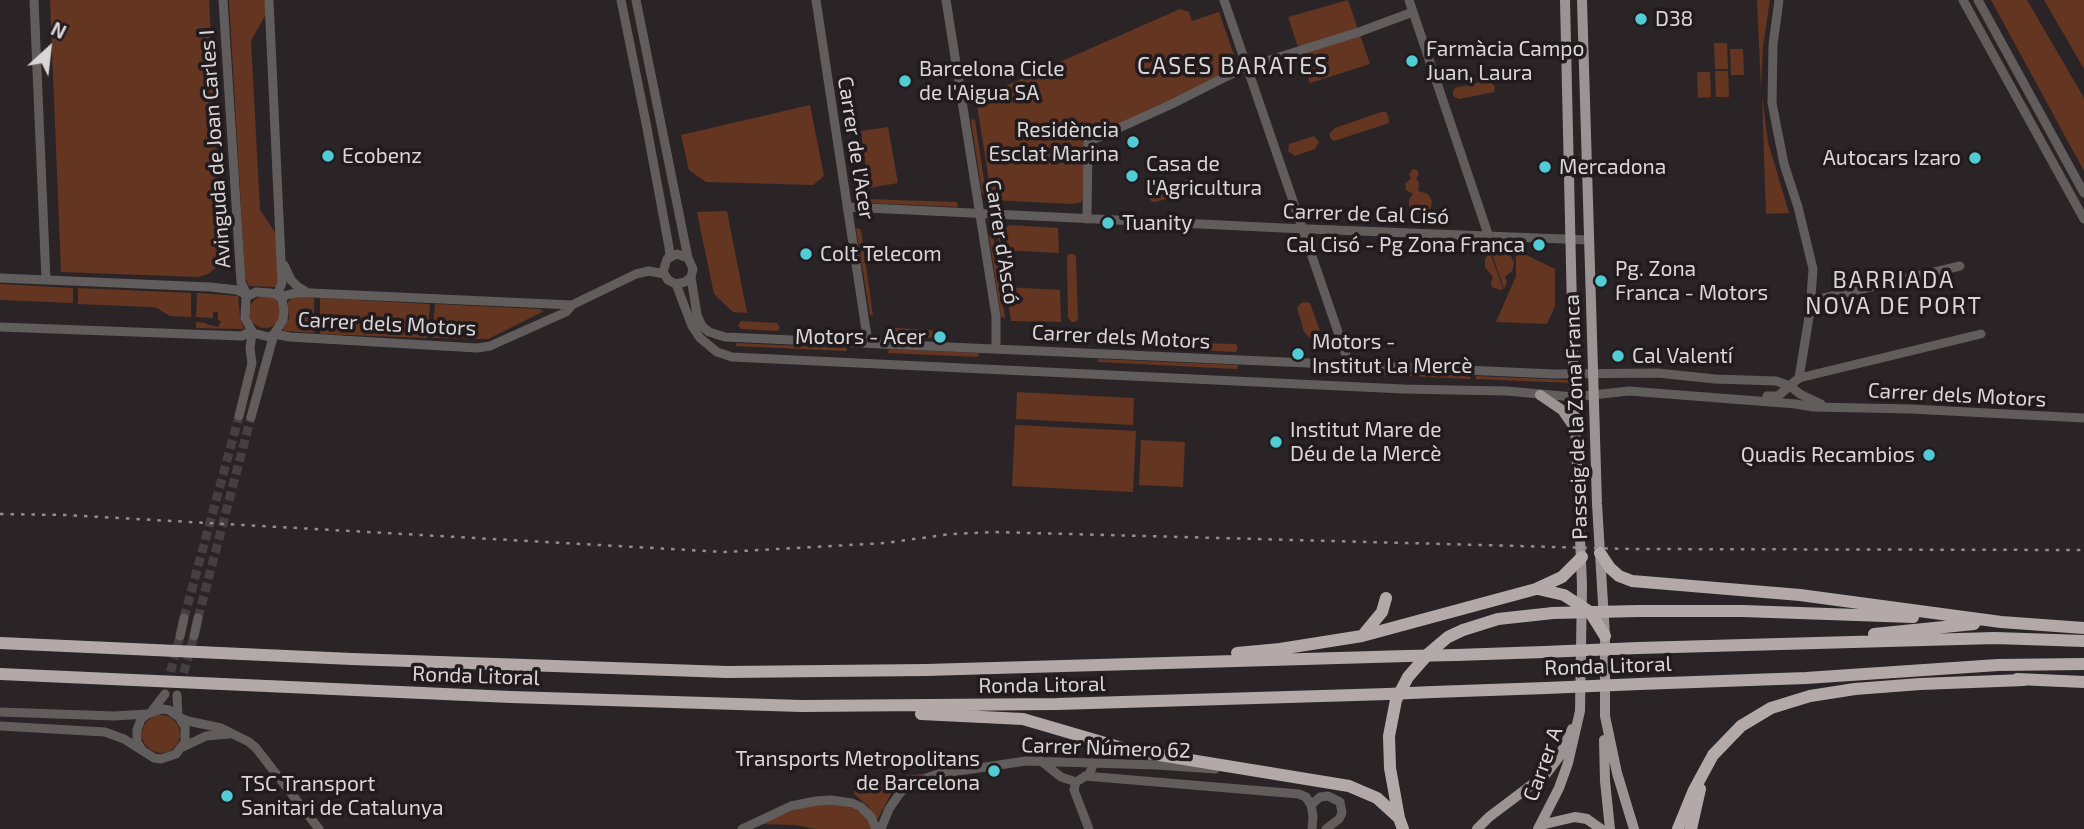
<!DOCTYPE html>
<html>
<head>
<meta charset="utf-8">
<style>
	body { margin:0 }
	#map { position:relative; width:2084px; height:829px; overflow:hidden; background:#2b2427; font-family:"Exo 2",sans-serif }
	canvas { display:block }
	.north { position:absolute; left:14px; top:14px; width:70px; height:70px; -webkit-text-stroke:5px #211b1e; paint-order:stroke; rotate:27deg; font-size:19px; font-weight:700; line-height:28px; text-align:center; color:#dad6d8 }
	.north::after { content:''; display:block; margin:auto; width:24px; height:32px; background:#dad6d8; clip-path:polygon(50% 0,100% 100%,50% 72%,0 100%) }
</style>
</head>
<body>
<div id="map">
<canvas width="2084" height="829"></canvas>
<div class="north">N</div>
</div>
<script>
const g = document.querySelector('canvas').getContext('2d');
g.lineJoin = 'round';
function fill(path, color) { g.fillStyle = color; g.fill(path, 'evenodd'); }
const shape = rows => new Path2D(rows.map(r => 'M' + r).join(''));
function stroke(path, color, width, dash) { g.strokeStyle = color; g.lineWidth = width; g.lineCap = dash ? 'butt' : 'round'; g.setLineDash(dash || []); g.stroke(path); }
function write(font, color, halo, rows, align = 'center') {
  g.font = font + ' "Exo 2",sans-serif'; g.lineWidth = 7; g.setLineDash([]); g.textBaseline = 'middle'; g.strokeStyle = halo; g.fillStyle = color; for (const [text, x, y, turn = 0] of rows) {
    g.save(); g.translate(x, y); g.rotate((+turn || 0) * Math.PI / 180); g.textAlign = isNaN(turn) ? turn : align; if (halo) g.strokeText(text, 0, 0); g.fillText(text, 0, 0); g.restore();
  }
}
fill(shape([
	[50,0,209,0,222,253,218,266,208,274,199,277,61,272],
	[229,0,265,0,266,14,251,41,260,210,277,235,278,286,275,287,249,286,245,277],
	[1348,0,1370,64,1310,83,1288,17],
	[1757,0,1770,0,1763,47,1761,89],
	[1991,0,2027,0,2084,98,2084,171],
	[2044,0,2084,0,2084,69],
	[1180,9,1189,12,1192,21,1219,12,1241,75,1093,143,1098,158,1088,162,1082,202,1071,204,992,200,976,99],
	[1714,43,1727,43,1728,69,1715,69],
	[1730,49,1743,49,1744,75,1731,75],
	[1715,71,1728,71,1729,97,1716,97],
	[1697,72,1710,72,1711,97,1698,98],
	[1490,80,1495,87,1494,92,1459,99,1453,96,1453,92,1455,88],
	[1762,96,1768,142,1789,213,1766,214],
	[810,105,824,176,813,185,706,182,689,170,681,135],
	[1381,112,1386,112,1388,115,1389,123,1334,141,1331,139,1329,134,1335,128],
	[973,119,975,120,986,194,982,193,971,121],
	[888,127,898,183,869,188,861,131],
	[1314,136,1319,142,1315,149,1295,156,1288,151,1289,144],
	[1413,169,1417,170,1419,174,1416,179,1419,183,1418,191,1428,194,1432,201,1431,208,1423,215,1413,213,1409,206,1409,199,1413,194,1406,190,1405,184,1411,178,1409,174],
	[1188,179,1193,182,1194,185,1191,191,1156,202,1152,202,1149,198,1151,192],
	[867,199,956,202,958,204,957,207,868,203],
	[727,211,747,313,733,312,714,294,697,212],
	[1009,225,1058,228,1059,253,1000,250,998,238],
	[858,228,861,230,873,316,870,315,856,229],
	[991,234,993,235,1005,318,1001,317,989,236],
	[1499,249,1509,252,1514,263,1512,271,1505,277,1507,282,1504,289,1491,251],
	[1516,250,1555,269,1555,306,1547,324,1496,322,1516,276],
	[1490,252,1503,289,1501,290,1492,287,1491,283,1493,277,1485,267,1485,259],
	[1069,254,1073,254,1076,256,1078,320,1075,322,1071,322,1068,317,1067,257],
	[0,284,73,288,73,303,0,300],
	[1006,287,1060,290,1061,322,1011,321],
	[78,288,191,293,191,317,170,316,157,308,150,307,78,304],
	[197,293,238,296,240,317,244,329,196,328,196,322,206,323,206,324,218,327,221,321,218,320,218,312,213,312,213,318,196,317],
	'249 312a16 16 0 1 1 32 0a16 16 0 1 1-32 0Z',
	[293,297,314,298,314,333,284,331,283,329,289,318,288,302],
	[320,298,430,304,427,338,320,334],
	[1305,302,1310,303,1320,331,1319,336,1315,338,1310,338,1304,332,1297,308,1301,303],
	[435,304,540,309,544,311,488,339,432,338],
	[741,321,777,323,780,328,777,331,741,329,738,325],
	[895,328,931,330,934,333,931,338,895,336,892,332],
	[736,343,847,348,846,351,736,346],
	[1195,343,1236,344,1238,348,1236,352,1195,350,1192,346],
	[889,349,979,353,978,357,888,353],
	[1098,359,1238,365,1237,369,1098,362],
	[1366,371,1470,376,1470,379,1365,374],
	[1476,376,1569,380,1570,383,1476,379],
	[1017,392,1134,398,1133,425,1016,419],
	[1015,425,1136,431,1133,492,1012,486],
	[1141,440,1185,442,1183,487,1139,485],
	'142 734a19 19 0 1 1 38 0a19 19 0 1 1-38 0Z',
	[925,773,907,780,891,794,877,820,868,806,855,795,854,792,857,785,859,787,905,776],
	[815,804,831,804,852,808,864,814,872,829,816,829,795,825,760,824,791,811]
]), '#643521');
stroke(shape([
	[184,618,239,416],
	[198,618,251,417],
	[167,685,180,636],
	[180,686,194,636]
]), '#453f42', 9, [9, 4.5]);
stroke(shape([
	[34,0,46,280],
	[223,0,241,282,247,295],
	[269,0,282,283,277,295],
	[621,0,646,123,669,247,670,257],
	[636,0,688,258,693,269,691,277,685,282,676,284,668,280,663,272,667,259,677,254,688,258],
	[816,0,868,343],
	[946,0,996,316,996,349],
	[1224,0,1349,364],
	[1409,0,1489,237],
	[1963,0,2084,219],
	[1978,0,2084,193],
	[847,207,1283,228,1589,240],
	[1087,219,1088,142,1172,104,1241,69,1359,32,1413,12],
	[284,265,291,280,298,287,305,291],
	[691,277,697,315,702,326,709,332,725,337,1554,374,1658,373,1715,379,1776,381,1790,386,1800,394,1821,404],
	[0,278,210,287,237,290,247,295],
	[676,284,692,326,700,338,717,352,732,357,1403,389,1506,391,1574,397,1629,391,1796,404,1813,407,1911,409,2084,418],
	[256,292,271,293,277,295,282,299,284,310,283,320,274,334,269,337,253,333,245,318,246,297,256,292],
	[279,297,295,293,311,293,572,305],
	[1811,301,1960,266],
	[0,327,242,336,251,331],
	[274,334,290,337,477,348,490,346,566,312,572,305,636,274,649,271,664,274],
	[1799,378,1981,334],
	[1767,396,1778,396,1799,378,1810,311,1813,269,1798,207,1784,164,1772,103,1773,45,1779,0],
	[239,416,252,363,250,349,252,332],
	[251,417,274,334],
	[180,636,184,618],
	[194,636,198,618],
	[177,695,178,716],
	[152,711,165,694],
	[0,712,114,716,147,714],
	[179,717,188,721,221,728,249,742,256,748,319,829],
	[0,726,105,732,124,739,154,758,161,759,176,754,185,742,185,727,179,717,169,710,162,709,147,714,141,719,137,730,137,742,142,750],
	[183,747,206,736,229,734],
	[1041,761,1061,777,1076,782],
	[1085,776,1299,794,1306,797,1311,805],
	[742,829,791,806,816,801,831,800,852,803,861,807,871,817,876,829],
	[881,829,889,809,900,793,912,783,938,774,1026,761,1157,765,1215,769],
	[1089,829,1074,790,1076,782,1089,774,1092,768,1092,763],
	[1312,829,1313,816,1311,805,1320,797,1328,796,1340,802,1342,813,1339,819,1326,829]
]), '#615d5d', 9);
stroke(shape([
	[1582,0,1597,504,1605,636,1605,716,1617,773,1634,829],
	[1540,395,1562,410,1575,429],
	[1604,740,1605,781,1610,829],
	[1540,825,1575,817,1587,819,1601,829],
	[1477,829,1489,817,1546,774,1559,757,1572,729],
	[1538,829,1559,788,1568,763,1580,711,1582,585,1574,397,1565,0]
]), '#9c9494', 10);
stroke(shape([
	[1600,553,1610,568,1619,576,1632,581,1800,595,2001,622,2084,628],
	[1538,589,1564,595,1590,612,1605,636],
	[1638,611,1743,611,1913,617],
	[1874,634,1974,624],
	[1363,635,1382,612,1386,598],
	[0,643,352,659,727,672,926,670,1407,656],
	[1638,648,1995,638,2084,641],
	[1237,653,1280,649,1362,636,1536,589,1562,577,1582,557],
	[1456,655,1544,652],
	[0,674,511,697,802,706,1057,704,1388,694],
	[2017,679,2084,682],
	[1639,684,1806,678,1998,665,2084,664],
	[1433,692,1546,688],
	[921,714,1023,719,1129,750,1349,786,1377,798,1399,818],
	[1403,829,1399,818,1390,768,1389,736,1396,700,1408,677,1429,653,1448,637,1463,630,1498,619,1553,613],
	[1678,829,1694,790,1713,755,1741,726,1771,708,1810,696,1855,689,1920,684,2024,680],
	[1691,829,1700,789]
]), '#b3a9a9', 12);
stroke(shape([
	[0,514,65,515,724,552,885,543,951,534,994,532,1631,549,2084,550]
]), '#918c8e', 2.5, [3.5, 7]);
stroke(shape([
	[1553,613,1638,611],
	[1544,652,1638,648],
	[1407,656,1456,655],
	[1546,688,1639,684],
	[1388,694,1433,692]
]), '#b3a9a9', 12);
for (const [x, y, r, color] of [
	[1641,19,7,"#51ccd5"],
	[1412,61,7,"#51ccd5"],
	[905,81,7,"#51ccd5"],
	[1133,142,7,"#51ccd5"],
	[328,156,7,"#51ccd5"],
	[1975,158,7,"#51ccd5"],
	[1545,167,7,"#51ccd5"],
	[1132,176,7,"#51ccd5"],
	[1108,223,7,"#51ccd5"],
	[1539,245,7,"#51ccd5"],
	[806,254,7,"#51ccd5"],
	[1601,281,7,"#51ccd5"],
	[940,337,7,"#51ccd5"],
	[1298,354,7,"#51ccd5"],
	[1618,356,7,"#51ccd5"],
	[1276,442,7,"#51ccd5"],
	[1929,455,7,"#51ccd5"],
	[994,771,7,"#51ccd5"],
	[227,796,7,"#51ccd5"]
]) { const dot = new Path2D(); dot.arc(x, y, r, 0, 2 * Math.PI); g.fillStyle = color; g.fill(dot); stroke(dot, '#211b1e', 2.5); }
write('21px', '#dad6d8', '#211b1e', [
	["D38",1655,19],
	["Farmàcia Campo",1426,49],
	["Juan, Laura",1426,73],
	["Barcelona Cicle",919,69],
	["de l'Aigua SA",919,93],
	["Residència",1119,130,"right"],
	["Esclat Marina",1119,154,"right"],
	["Ecobenz",342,156],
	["Autocars Izaro",1961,158,"right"],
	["Casa de",1146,164],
	["l'Agricultura",1146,188],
	["Mercadona",1559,167],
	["Tuanity",1122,223],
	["Cal Cisó - Pg Zona Franca",1525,245,"right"],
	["Colt Telecom",820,254],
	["Pg. Zona",1615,269],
	["Franca - Motors",1615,293],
	["Motors - Acer",926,337,"right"],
	["Motors -",1312,342],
	["Institut La Mercè",1312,366],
	["Cal Valentí",1632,356],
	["Institut Mare de",1290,430],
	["Déu de la Mercè",1290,454],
	["Quadis Recambios",1915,455,"right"],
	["Transports Metropolitans",980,759,"right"],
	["de Barcelona",980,783,"right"],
	["TSC Transport",241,784],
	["Sanitari de Catalunya",241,808]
], 'left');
write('21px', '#dad6d8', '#211b1e', [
	["Carrer de l'Acer",856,148,81],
	["Avinguda de Joan Carles I",215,149,-94],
	["Carrer de Cal Cisó",1366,214,2],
	["Carrer d'Ascó",1002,242,81],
	["Carrer dels Motors",387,324,3],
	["Carrer dels Motors",1121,337,3],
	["Carrer dels Motors",1957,395,3],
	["Passeig de la Zona Franca",1576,417,-92],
	["Ronda Litoral",1608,666,-2],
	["Ronda Litoral",476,676,2],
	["Ronda Litoral",1042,685,-1],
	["Carrer Número 62",1106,748,2],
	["Carrer A",1543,764,-70]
]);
g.letterSpacing = '2px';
write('23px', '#dad6d8', '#211b1e', [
	["CASES BARATES",1233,66],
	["BARRIADA",1894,280],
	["NOVA DE PORT",1894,306]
]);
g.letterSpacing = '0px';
</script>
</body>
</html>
